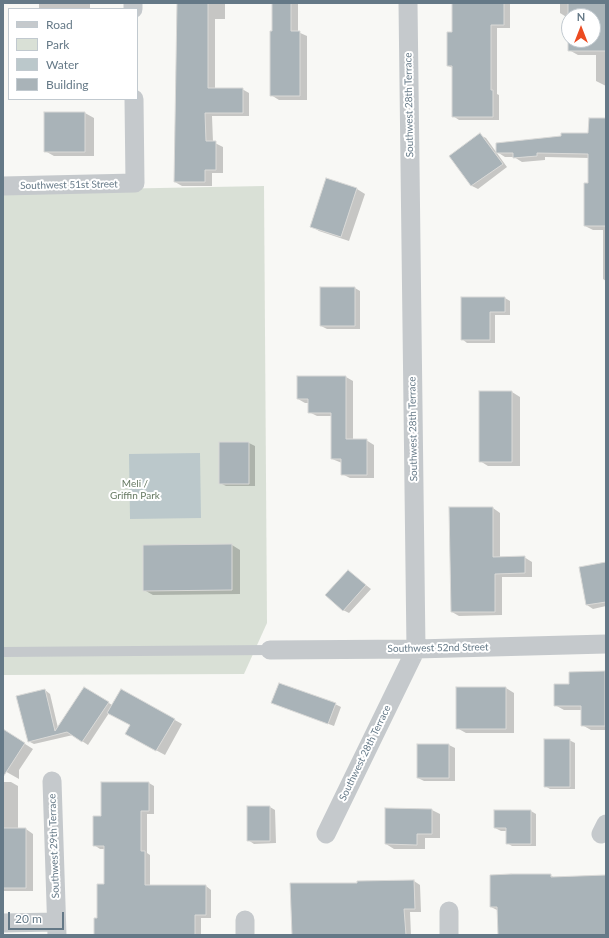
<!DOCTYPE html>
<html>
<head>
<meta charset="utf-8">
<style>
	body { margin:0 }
	#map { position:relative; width:609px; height:938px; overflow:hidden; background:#f8f8f5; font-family:Lato,sans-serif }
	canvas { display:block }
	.frame { position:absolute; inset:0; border:4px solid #657987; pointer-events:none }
	.legend { position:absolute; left:8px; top:8px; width:130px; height:92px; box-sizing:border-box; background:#fff; border:1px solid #c1c9cf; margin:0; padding:5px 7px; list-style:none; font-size:12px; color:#657987 }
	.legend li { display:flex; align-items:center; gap:8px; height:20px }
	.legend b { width:20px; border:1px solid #c1c9cf }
	.north { position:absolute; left:561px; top:8px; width:40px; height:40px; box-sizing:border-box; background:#fff; border:1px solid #c1c9cf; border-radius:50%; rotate:0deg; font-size:11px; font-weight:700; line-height:16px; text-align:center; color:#657987 }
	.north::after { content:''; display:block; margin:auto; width:14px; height:18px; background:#ec4b21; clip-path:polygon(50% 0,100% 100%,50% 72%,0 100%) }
	.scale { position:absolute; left:8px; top:912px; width:56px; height:18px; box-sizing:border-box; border:2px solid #657987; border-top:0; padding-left:5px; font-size:12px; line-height:14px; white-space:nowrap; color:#657987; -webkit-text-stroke:3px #fff; paint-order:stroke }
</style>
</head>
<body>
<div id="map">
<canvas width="609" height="938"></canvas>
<div class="frame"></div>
<ul class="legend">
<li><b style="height:5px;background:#c5c9cc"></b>Road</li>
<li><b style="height:11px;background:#d9e0d6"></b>Park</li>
<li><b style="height:11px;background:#bbc8cb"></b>Water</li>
<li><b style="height:11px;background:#a9b3b8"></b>Building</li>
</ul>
<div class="north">N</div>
<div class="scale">20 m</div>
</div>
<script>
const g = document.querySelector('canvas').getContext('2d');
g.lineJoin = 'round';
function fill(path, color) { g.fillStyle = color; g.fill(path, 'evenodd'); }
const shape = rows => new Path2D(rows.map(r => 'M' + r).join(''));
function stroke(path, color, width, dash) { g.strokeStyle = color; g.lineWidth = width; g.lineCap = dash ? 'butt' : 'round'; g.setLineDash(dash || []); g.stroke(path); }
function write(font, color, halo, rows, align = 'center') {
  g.font = font + ' Lato,sans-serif'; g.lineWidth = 4; g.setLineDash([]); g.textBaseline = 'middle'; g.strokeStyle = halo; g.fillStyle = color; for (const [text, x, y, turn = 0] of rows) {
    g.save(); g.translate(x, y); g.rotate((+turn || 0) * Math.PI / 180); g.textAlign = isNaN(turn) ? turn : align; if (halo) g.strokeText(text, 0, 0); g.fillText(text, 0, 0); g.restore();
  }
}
fill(shape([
	[264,186,267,623,244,674,3,675,3,191]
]), '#d9e0d6');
fill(shape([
	[200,453,201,518,130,519,129,454]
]), '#bbc8cb');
fill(shape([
	[39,3,90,3,90,9,39,9],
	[177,3,225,3,225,19,215,19,215,89,242,89,249,93,249,116,212,116,213,142,223,147,223,173,212,173,212,186,182,186,175,182],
	[273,3,298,3,298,32,307,36,307,100,279,100,271,95],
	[453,3,510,3,510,28,497,28,497,94,499,95,499,120,459,120,453,116,453,68,448,66,453,33],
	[560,3,606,3,606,86,596,81,596,55,578,55,569,50,569,40,593,40,593,16,569,16,568,18,560,13],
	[45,113,85,113,94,118,94,156,54,156,45,151],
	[606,119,606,281,603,279,603,230,593,230,585,226,589,184,589,158,545,157,545,160,522,162,514,157,505,157,497,152,589,134],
	[480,135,486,138,507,167,478,189,472,186,450,156],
	[327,179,357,189,365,194,349,241,319,231,311,226],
	[355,288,360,291,360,329,327,329,321,326],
	[462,298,505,298,510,301,510,315,495,315,495,343,467,343,462,339],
	[298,377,346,377,353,381,353,440,366,440,374,445,374,478,350,478,342,474,342,463,332,459,332,416,317,416,309,412,309,403,305,403,298,399],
	[480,392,512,392,520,397,520,466,488,466,480,461],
	[220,443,249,443,255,446,255,486,226,486,220,483],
	[493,508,500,513,500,558,524,557,532,562,532,577,502,577,502,615,459,616,452,612],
	[232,545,240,550,240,594,153,595,144,590],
	[606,563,606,606,593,609,587,605],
	[348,571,371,589,349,613,343,610],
	[605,672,606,730,591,730,582,725,582,710,564,710,555,705,570,685],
	[506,688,514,693,514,733,466,733,457,728],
	[45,690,50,694,58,728,90,691,112,705,121,690,182,724,165,755,126,734,131,725,109,713,88,745,73,735,34,744,28,741],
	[273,703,335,704,341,707,334,726],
	[3,730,33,749,19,770,19,779,3,770],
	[569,740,575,743,575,789,550,789,545,786],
	[418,745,449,745,455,748,455,781,424,781,418,778],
	[3,782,11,782,18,786,18,829,26,829,33,834,33,891,3,891],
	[149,783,154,786,154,814,147,814,147,853,150,855,150,886,206,886,211,890,211,918,201,918,201,935,96,935,105,885,105,849,100,849,94,845,102,817],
	[270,807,275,810,276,843,254,844,248,840],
	[386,809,432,810,440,814,440,838,425,838,425,849,394,849,386,844],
	[531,811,536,814,536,846,512,846,507,843,507,831,501,831,495,828],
	[550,875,555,878,606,876,606,935,499,935,499,911,491,907],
	[414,881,420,885,421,912,410,912,411,935,292,935,358,884]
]), '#0003');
const building = shape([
	[177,3,208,3,208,88,243,88,243,113,205,113,206,141,216,141,216,170,205,170,205,182,174,182,177,3],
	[272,3,291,3,291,31,300,31,300,96,270,96,270,31,272,31,272,3],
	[452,3,504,3,504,25,491,25,491,90,493,90,493,117,452,117,452,66,447,66,447,32,452,32,452,3],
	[568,3,606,3,606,51,568,51,568,3],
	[569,16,593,16,593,40,569,40,569,16],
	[44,112,85,112,85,152,44,152,44,112],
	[589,118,606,118,606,226,584,226,584,183,588,183,588,154,537,153,537,156,513,158,513,153,496,153,496,143,561,136,561,133,588,133,589,118],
	[480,133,503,164,471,186,449,156,480,133],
	[326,178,357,188,341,237,310,227,326,178],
	[320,287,355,287,355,326,320,326,320,287],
	[461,297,505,297,505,312,490,312,490,340,461,340,461,297],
	[297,376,346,376,346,439,367,439,367,475,341,475,341,459,331,459,331,413,308,413,308,399,297,399,297,376],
	[479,391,512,391,512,462,479,462,479,391],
	[219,442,249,442,249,484,219,484,219,442],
	[449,507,493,507,493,557,525,556,525,573,495,574,495,612,451,612,449,507],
	[232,544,232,590,143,591,143,545,232,544],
	[606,562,606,602,586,605,579,567,606,562],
	[348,570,366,585,343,611,325,595,348,570],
	[605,671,605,726,581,726,581,706,554,706,554,684,569,684,569,672,605,671],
	[279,683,336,703,328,724,271,703,279,683],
	[84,687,109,702,82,742,67,732,28,742,16,696,45,689,55,731,84,687],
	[456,687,506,687,506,729,456,729,456,687],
	[121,689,175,719,156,751,125,734,130,725,107,713,121,689],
	[3,729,25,743,3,777,3,729],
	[544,739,570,739,570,787,544,787,544,739],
	[417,744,449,744,449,778,417,778,417,744],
	[101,782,149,782,149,811,141,811,141,851,145,851,145,885,206,885,206,915,195,915,195,935,94,935,94,918,97,918,97,884,104,884,104,846,93,846,93,816,101,816,101,782],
	[247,806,270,806,270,841,247,841,247,806],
	[385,808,432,809,432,834,417,834,417,845,385,844,385,808],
	[494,810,531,810,531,844,506,844,506,828,494,828,494,810],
	[3,828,26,828,26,888,3,888,3,828],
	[511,874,551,874,551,877,606,875,606,935,498,935,497,907,490,907,490,875,511,874],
	[414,880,415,909,404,909,406,935,292,935,290,883,357,883,357,881,414,880]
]);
fill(building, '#a9b3b8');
stroke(building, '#d9d9d7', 1);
stroke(shape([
	[3,652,270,650]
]), '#c5c9cc', 10);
stroke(shape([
	[133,3,133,9],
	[3,186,135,183,134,99],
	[270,650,416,649,606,644],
	[52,781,57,935],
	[326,834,416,649,408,3],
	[601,834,606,824],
	[449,911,449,935],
	[245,920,245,935],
	[3,923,56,922]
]), '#c5c9cc', 19);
write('10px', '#657987', '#fff', [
	["Southwest 28th Terrace",409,105,-91],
	["Southwest 51st Street",69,185,-1],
	["Southwest 28th Terrace",413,429,-91],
	["Southwest 52nd Street",438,648,-1],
	["Southwest 28th Terrace",365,753,-64],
	["Southwest 29th Terrace",54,846,-92]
]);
write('10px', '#667961', '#fff', [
	["Meli /",135,484],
	["Griffin Park",135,496]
]);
</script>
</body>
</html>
